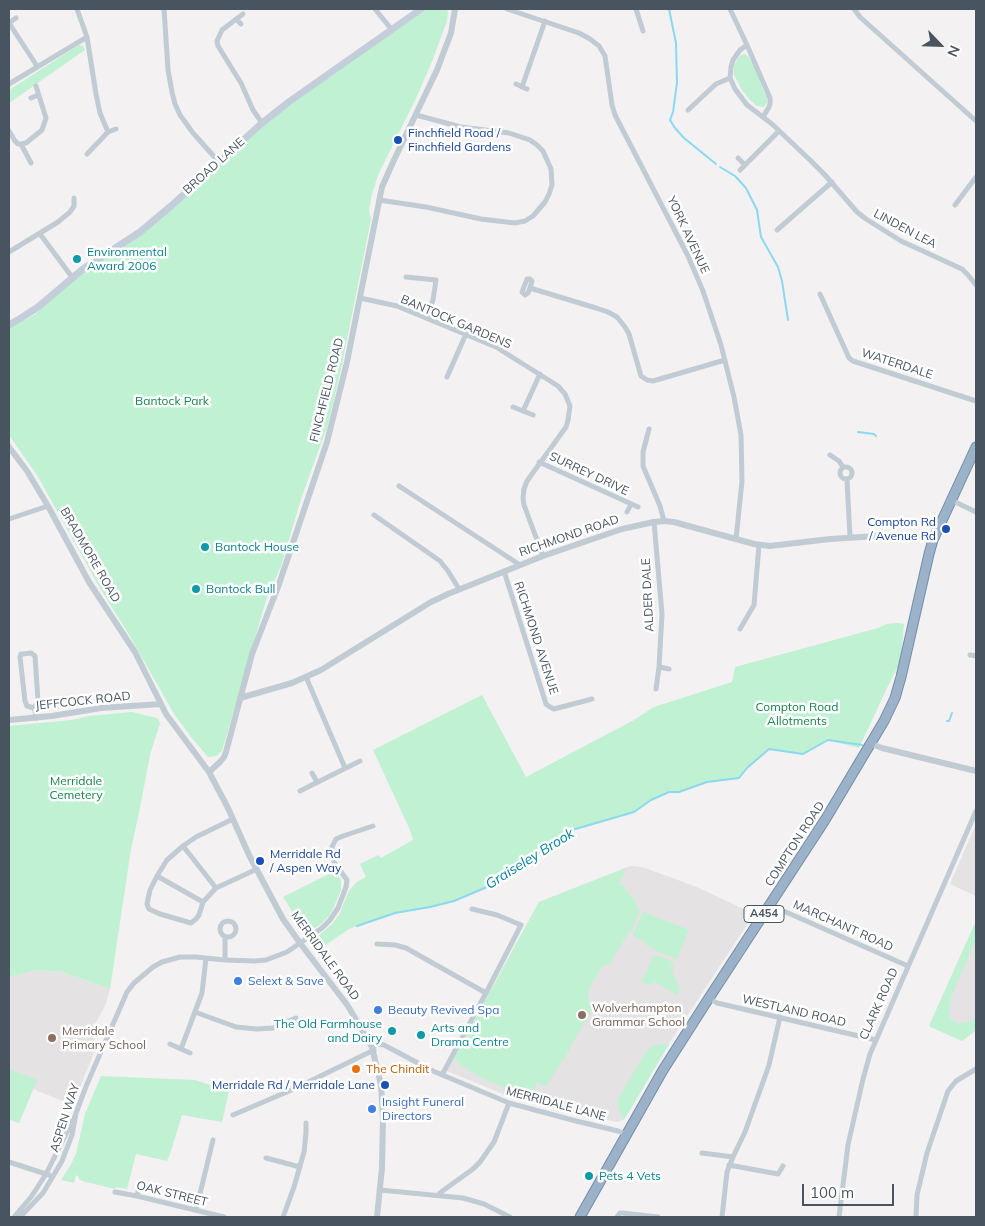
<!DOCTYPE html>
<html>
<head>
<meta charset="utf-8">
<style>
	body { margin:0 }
	#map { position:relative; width:985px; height:1226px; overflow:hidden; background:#f3f1f1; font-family:Mulish,sans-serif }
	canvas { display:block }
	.frame { position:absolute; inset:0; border:10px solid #48545f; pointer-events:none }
	.north { position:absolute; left:915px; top:20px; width:50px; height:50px; -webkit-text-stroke:4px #fff; paint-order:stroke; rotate:114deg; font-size:14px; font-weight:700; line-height:20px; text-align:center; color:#48545f }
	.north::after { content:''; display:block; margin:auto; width:18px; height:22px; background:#48545f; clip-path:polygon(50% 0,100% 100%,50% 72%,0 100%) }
	.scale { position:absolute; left:802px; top:1184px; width:92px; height:22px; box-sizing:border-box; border:2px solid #48545f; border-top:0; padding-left:6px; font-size:15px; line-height:18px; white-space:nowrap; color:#48545f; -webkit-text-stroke:4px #fff; paint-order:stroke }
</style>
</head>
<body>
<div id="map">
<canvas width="985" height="1226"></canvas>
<div class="frame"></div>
<div class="north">N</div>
<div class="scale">100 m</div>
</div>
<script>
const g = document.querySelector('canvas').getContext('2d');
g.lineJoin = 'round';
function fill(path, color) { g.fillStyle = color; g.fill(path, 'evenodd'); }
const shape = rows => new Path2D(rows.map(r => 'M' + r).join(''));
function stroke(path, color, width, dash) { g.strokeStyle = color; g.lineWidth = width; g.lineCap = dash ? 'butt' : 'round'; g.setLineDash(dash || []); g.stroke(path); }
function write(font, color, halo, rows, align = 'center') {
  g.font = font + ' Mulish,sans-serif'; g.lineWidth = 5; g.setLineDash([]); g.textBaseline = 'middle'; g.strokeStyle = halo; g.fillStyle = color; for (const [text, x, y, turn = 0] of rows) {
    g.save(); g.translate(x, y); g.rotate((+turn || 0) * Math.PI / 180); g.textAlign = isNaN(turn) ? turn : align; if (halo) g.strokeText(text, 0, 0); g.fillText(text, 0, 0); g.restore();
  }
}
fill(shape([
	[976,824,976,896,950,884],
	[630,866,642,867,697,887,754,914,672,1039,625,1118,623,1120,617,1122,520,1100,510,1097,447,1071,539,902],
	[976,921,976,1030,962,1041,929,1026],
	[37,970,63,972,110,989,105,1006,94,1026,95,1050,73,1105,33,1089,19,1123,9,1119,9,977]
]), '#e4e2e3');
fill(shape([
	[426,9,447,9,448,12,447,21,433,59,418,94,378,175,372,194,369,210,371,219,341,369,328,424,301,499,281,566,266,600,222,751,216,756,208,757,191,737,174,714,131,638,100,588,37,475,9,435,9,328,34,315,63,289,92,265,144,232,264,124,296,100],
	[79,45,83,46,85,50,9,103,9,90],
	[745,54,748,56,756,70,764,92,767,96,767,102,764,107,757,106,749,99,742,90,734,75,734,66,738,58,741,55],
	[898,623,904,624,901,660,887,688,859,748,828,740,803,754,769,749,747,768,739,778,707,782,679,792,669,792,651,800,634,812,572,830,563,835,501,881,487,887,454,901,430,907,395,913,357,926,349,929,318,950,313,943,317,937,332,924,339,915,348,893,352,887,357,882,366,877,360,864,378,855,381,858,413,840,410,830,373,750,482,695,526,777,634,720,654,707,732,682,735,667,878,628,887,624],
	[132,712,152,717,157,718,159,721,160,723,150,755,140,808,131,849,110,989,63,972,37,970,9,977,9,726,72,720,89,716],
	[626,868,619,884,625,887,625,890,629,892,628,895,634,898,636,900,635,903,637,904,636,906,638,907,637,909,640,910,632,930,628,933,610,964,603,966,600,969,590,987,588,995,589,1002,592,1009,570,1047,570,1049,546,1086,536,1083,532,1098,483,1079,457,1062,454,1058,539,902],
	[335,871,341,880,341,890,333,909,329,916,320,925,311,930,305,931,283,897],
	[643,912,689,930,677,959,655,950,645,944,645,942,633,936],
	[976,921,976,939,951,997,949,1010,950,1019,957,1023,965,1023,976,1019,976,1030,962,1041,929,1026],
	[655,956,658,956,673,962,660,985,654,982,650,985,641,981,647,971,652,958],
	[674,965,672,972,680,989,677,995,662,986,661,984,671,967],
	[669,1044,627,1115,623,1120,618,1106,618,1099,644,1055,650,1048,656,1045],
	[9,1069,37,1080,19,1123,9,1119],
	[101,1076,195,1080,229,1091,222,1122,182,1115,171,1151,167,1161,136,1154,127,1189,116,1187,115,1189,82,1181,79,1179,79,1177,76,1175,74,1183,61,1180,70,1166,76,1154,85,1114]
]), '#bff1d2');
stroke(shape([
	[669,9,676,43,677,83,673,112,670,120,675,128,684,138,716,164],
	[720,167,735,176,746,188,757,210,761,237,778,267,782,281,788,320],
	[858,432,874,434,876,436],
	[947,721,949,721,952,713],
	[357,926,395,913,430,907,454,901,487,887,501,881,563,835,572,830,634,812,651,800,669,792,679,792,707,782,739,778,747,768,769,749,803,754,828,740,862,745]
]), '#8bd9ef', 2);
const trunk = shape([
	[580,1217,663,1070,709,998,825,820,884,721,895,698,901,677,929,554,933,540,976,447]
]);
stroke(trunk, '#728eac', 11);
stroke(shape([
	[77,9,87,37,96,94,100,113,108,132],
	[164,9,168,70,172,92,175,104,180,115,193,133,219,162],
	[375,9,392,30],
	[507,9,579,33,590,39,599,46,605,56,612,105,615,115,688,256,703,291,721,345,734,397,741,435,742,481,736,539],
	[636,9,643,31],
	[730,9,747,45,740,50,733,60,731,67,730,78,735,89,747,105,772,124,810,160,825,175,857,212,866,219,901,241,962,269,968,275,976,285],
	[854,9,860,17,976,121],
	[243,14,222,30,217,41,218,46,241,83,253,110,262,123],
	[236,19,241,24],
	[9,23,37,66],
	[9,23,16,18],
	[747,45,770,98,770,103,769,107,763,117],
	[9,84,87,37],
	[516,84,527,89],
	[522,87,545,21],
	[31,98,38,95],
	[688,110,716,84,730,78],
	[9,131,15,141,18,144,21,144,26,143,42,130,46,118,36,86],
	[21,144,31,163],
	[87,154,108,132,116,129],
	[738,158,745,165],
	[740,170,779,131],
	[379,200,426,207,481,219,515,223,525,221,533,216,545,202,549,194,552,185,551,169,543,151,537,145,530,140,509,133,461,127,416,115],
	[955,205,976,177],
	[777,230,832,182],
	[40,234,72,277],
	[9,252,58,222,70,212,74,206,74,198],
	[406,277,436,280,433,300,427,318],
	[530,288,532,281,530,279,527,279,522,292,525,295,528,293,530,288,596,308,608,312,617,317,625,327,629,334,641,376,647,380,653,381,725,360],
	[820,294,849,358,853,361,976,401],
	[360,298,397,306,496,347,558,386,565,394,570,406,568,420,566,427,527,481,524,489,523,498,524,505,543,556],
	[447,377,466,334],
	[513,407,533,415],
	[523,411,540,374],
	[649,429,643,452,643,466,660,506,664,521],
	[830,455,839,461,843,467],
	[539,462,638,507],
	'840 473a6 6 0 1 1 12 0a6 6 0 1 1-12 0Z',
	[847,480,850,537],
	[399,486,520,565],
	[951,500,976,512],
	[627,512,631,504],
	[374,515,440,561,448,571,459,589],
	[9,519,48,506],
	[654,522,662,614,659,667,656,689],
	[504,571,546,704,550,707,554,709,592,699],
	[740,629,754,605,759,545],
	[970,655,976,656],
	[659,667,669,669],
	[306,677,345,768],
	[34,708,27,706,25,701,20,657,21,654,23,654,31,653,35,656,38,701,34,708,37,718],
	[312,773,317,782],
	[300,791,360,761],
	[233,819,196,837,183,846,167,860,157,876,150,890,147,904,149,909,160,914,191,923,196,919,199,915,203,902,216,888,257,869],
	[183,846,216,888],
	[157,876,203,902],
	[770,905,908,966],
	'220 929a8 8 0 1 1 16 0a8 8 0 1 1-16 0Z',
	[225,937,225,960],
	[377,944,395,945,406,948,486,993],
	[709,998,717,1003,876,1040],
	[195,1012,236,1027,257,1029,273,1028,296,1018],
	[170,1044,190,1053],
	[372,1047,377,1044,384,1045,433,1071,509,1103,576,1121,618,1131,627,1135],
	[181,1049,202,993,206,958],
	[442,1075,486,993,521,925,497,915,472,909],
	[233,1115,296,1088,374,1050],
	[702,1153,733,1157],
	[266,1158,300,1167],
	[9,1162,49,1175],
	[729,1165,778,1174,783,1166],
	[380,1190,463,1198,484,1204,510,1217],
	[115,1192,137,1196,224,1217],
	[438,1195,441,1192,473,1169,480,1162,494,1142,509,1103],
	[137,1196,139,1187],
	[196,1210,213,1140],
	[14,1217,31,1197,46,1174,75,1116],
	[20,1217,43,1193,62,1161,72,1135,76,1113,87,1084,127,992,134,983,153,967,162,962,180,957,196,957,225,960,255,961,266,960,287,952,322,928,330,920,338,908,346,887,347,880,335,864,333,858,332,847,336,839,343,836,373,826],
	[283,1217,294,1187,304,1152,306,1133,306,1123],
	[617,1217,620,1213,622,1213,658,1217],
	[722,1217,727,1172,733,1157,745,1132,763,1082,769,1065,780,1017],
	[839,1217,848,1145,863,1079,870,1054,976,811],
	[916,1217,917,1195,927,1153,948,1091,956,1081,976,1069]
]), '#c1cbd3', 5);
stroke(shape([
	[9,447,27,471,48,506,89,582,135,652,166,714,209,772,228,808,249,855,283,919,300,943,348,1006,372,1047,381,1085,383,1118,382,1168,377,1217],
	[240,698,292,683,321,670,431,602,448,594,543,556,622,529,654,522,664,521,674,522,754,544,770,546,830,539,878,536,917,537,933,540],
	[9,720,52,716,101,708,161,704],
	[872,744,882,748,976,771],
	[209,772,220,762,224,757,226,752,252,654,278,587,327,442,347,362,382,187,394,160,437,70,451,33,455,9]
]), '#c1cbd3', 6);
stroke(shape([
	[9,325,21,318,38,307,83,269,140,232,171,206,262,123,290,101,421,9]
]), '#c3ceda', 7);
stroke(trunk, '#9cb2c8', 9);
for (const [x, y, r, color] of [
	[398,140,5,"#1a4fb4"],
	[77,259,5,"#0f9aa8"],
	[946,529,5,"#1a4fb4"],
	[205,547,5,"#0f9aa8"],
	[196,589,5,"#0f9aa8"],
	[260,861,5,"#1a4fb4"],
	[238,981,5,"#3f7fe0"],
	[378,1010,5,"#3f7fe0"],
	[582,1015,5,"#8d6e63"],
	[392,1031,5,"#0f9aa8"],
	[421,1035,5,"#0f9aa8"],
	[52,1038,5,"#8d6e63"],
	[356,1069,5,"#e8710a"],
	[385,1085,5,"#1a4fb4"],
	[372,1109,5,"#3f7fe0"],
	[589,1176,5,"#0f9aa8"]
]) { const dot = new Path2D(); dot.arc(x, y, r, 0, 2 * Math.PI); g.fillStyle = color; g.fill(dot); stroke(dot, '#fff', 2); }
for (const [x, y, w] of [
	[764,914,40]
]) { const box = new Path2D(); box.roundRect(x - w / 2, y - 8.5, w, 17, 4); g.fillStyle = '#fff'; g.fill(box); stroke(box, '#48545f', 1); }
write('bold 11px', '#48545f', null, [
	["A454",764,914]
]);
write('12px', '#164399', '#fff', [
	["Finchfield Road /",408,133],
	["Finchfield Gardens",408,147],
	["Compton Rd",936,522,"right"],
	["/ Avenue Rd",936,536,"right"],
	["Merridale Rd",270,854],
	["/ Aspen Way",270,868],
	["Merridale Rd / Merridale Lane",375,1085,"right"]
], 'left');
write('12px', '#48545f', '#fff', [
	["BROAD LANE",214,166,-42],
	["LINDEN LEA",905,229,28],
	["YORK AVENUE",688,235,65],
	["BANTOCK GARDENS",456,322,23],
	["WATERDALE",897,364,18],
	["FINCHFIELD ROAD",327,390,-76],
	["SURREY DRIVE",589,474,25],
	["RICHMOND ROAD",569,536,-19],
	["BRADMORE ROAD",90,555,60],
	["ALDER DALE",648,595,-93],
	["RICHMOND AVENUE",536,638,72],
	["JEFFCOCK ROAD",83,701,-6],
	["COMPTON ROAD",795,844,-57],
	["MARCHANT ROAD",843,926,24],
	["MERRIDALE ROAD",325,956,54],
	["CLARK ROAD",879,1004,-66],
	["WESTLAND ROAD",794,1011,13],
	["MERRIDALE LANE",556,1104,15],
	["ASPEN WAY",65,1118,-72],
	["OAK STREET",172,1194,14]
]);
write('12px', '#0d838f', '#fff', [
	["Environmental",87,252],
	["Award 2006",87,266],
	["Bantock House",215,547],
	["Bantock Bull",206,589],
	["The Old Farmhouse",382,1024,"right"],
	["and Dairy",382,1038,"right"],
	["Arts and",431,1028],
	["Drama Centre",431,1042],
	["Pets 4 Vets",599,1176]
], 'left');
write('12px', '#15844d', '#fff', [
	["Bantock Park",172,401],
	["Compton Road",797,707],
	["Allotments",797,721],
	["Merridale",76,781],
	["Cemetery",76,795]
]);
write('12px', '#366cbe', '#fff', [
	["Selext & Save",248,981],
	["Beauty Revived Spa",388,1010],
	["Insight Funeral",382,1102],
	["Directors",382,1116]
], 'left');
write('12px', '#785e54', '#fff', [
	["Wolverhampton",592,1008],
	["Grammar School",592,1022],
	["Merridale",62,1031],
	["Primary School",62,1045]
], 'left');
write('12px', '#c56008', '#fff', [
	["The Chindit",366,1069]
], 'left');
write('italic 14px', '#0981a1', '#fff', [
	["Graiseley Brook",530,859,-32]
]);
</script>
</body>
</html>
